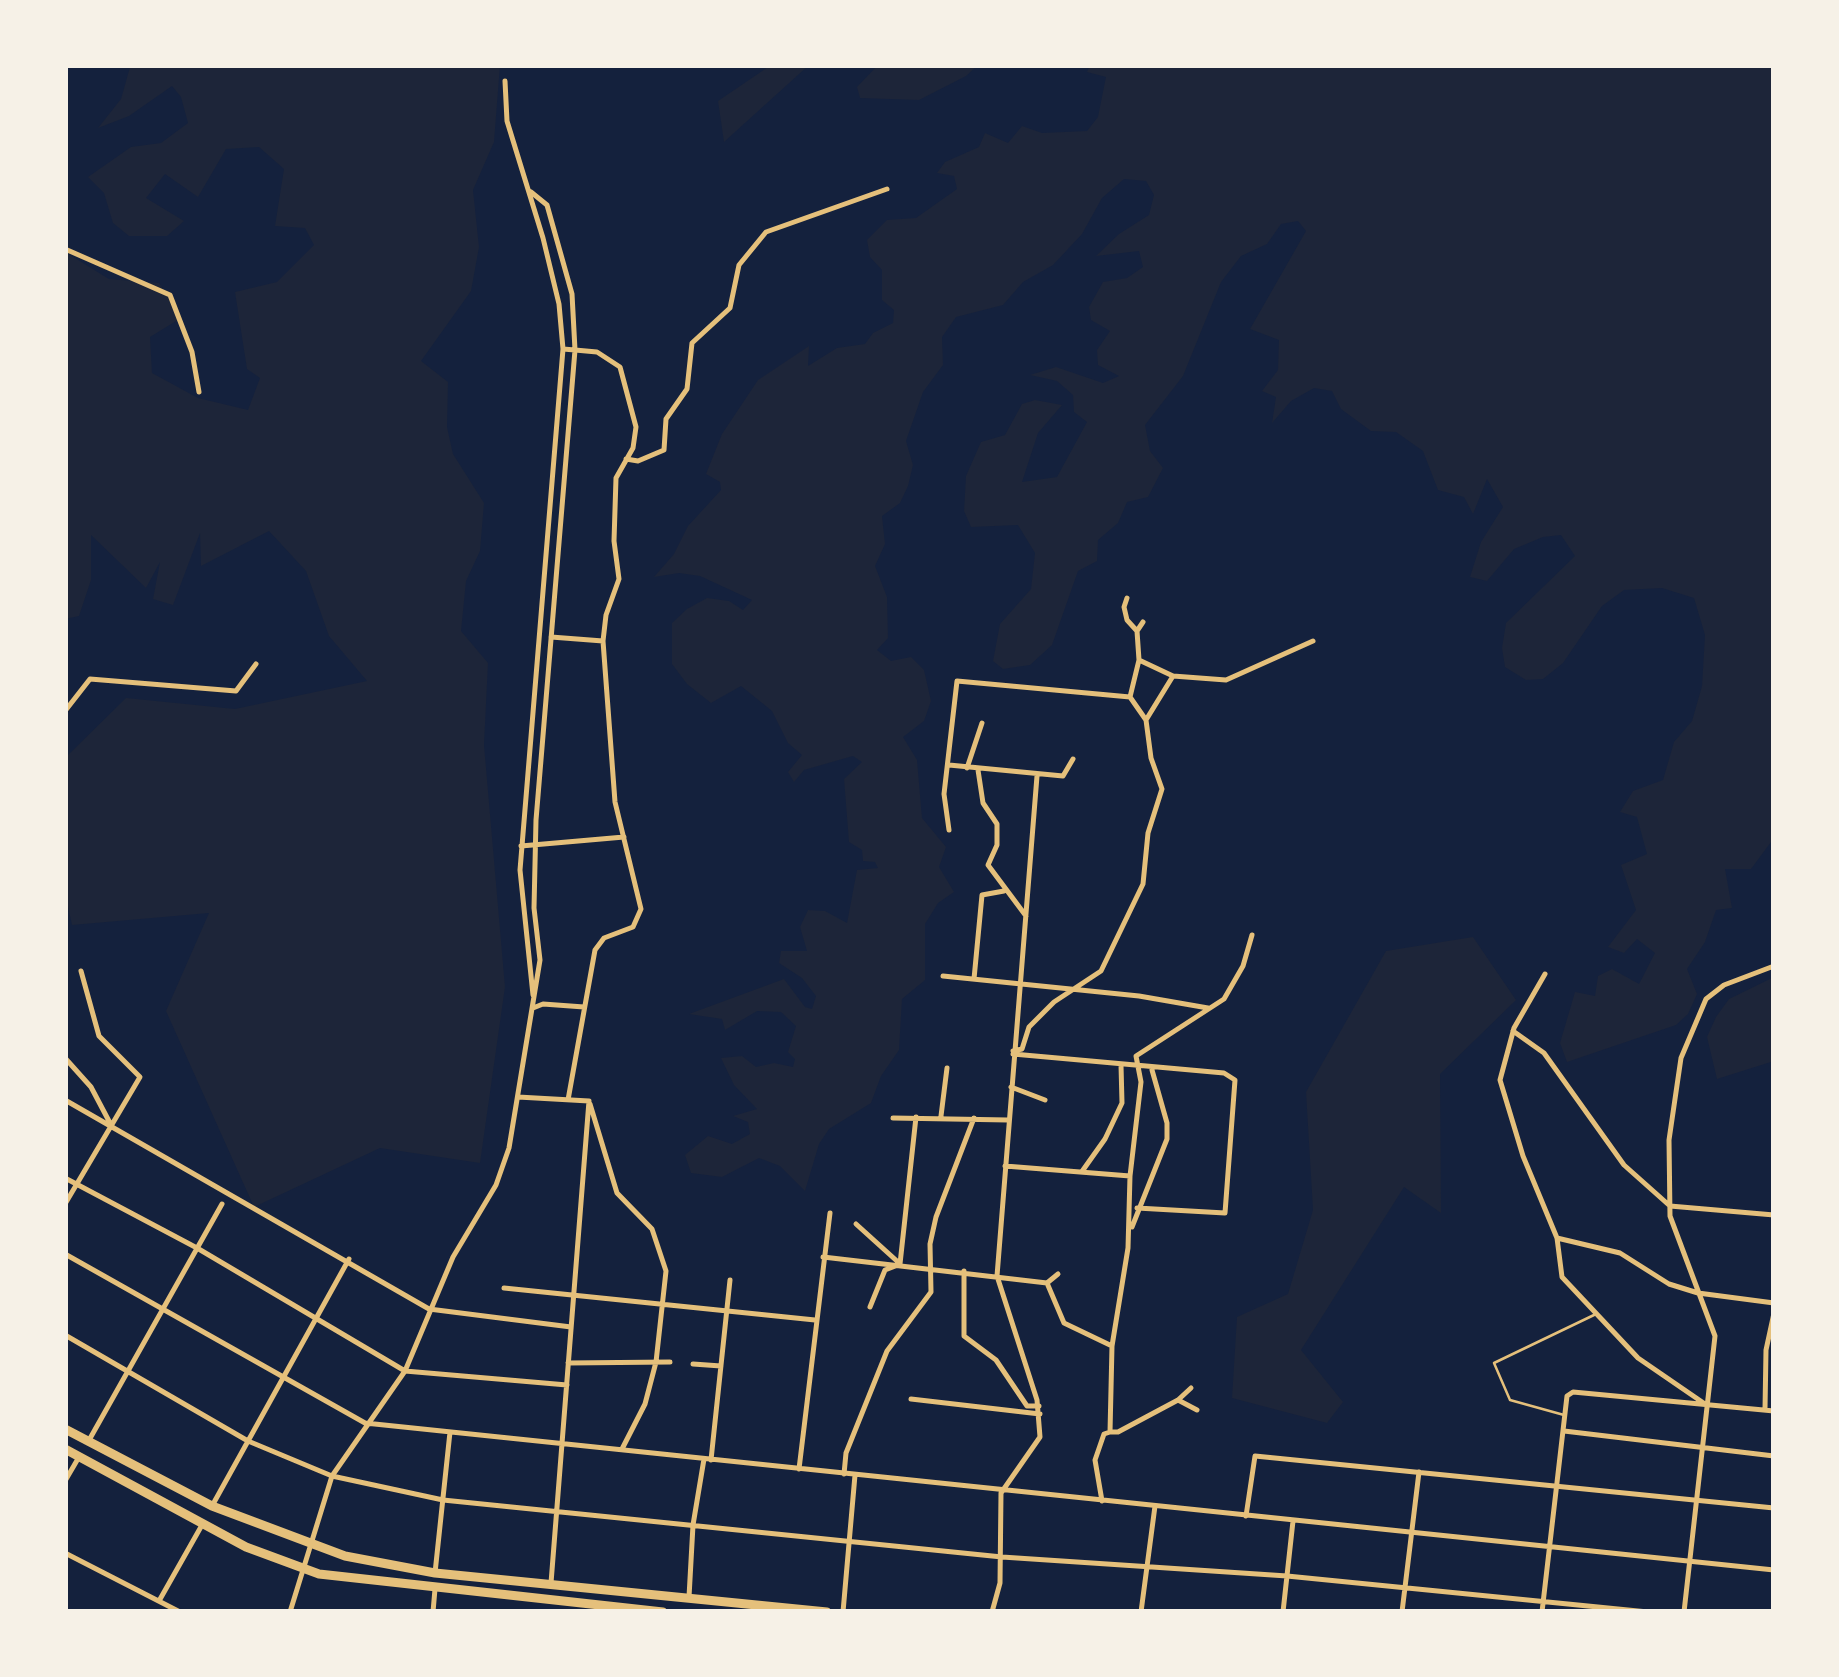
<!DOCTYPE html>
<html>
<head>
<meta charset="utf-8">
<style>
	body { margin:0 }
	#map { position:relative; width:1839px; height:1677px; overflow:hidden; background:#14213d; font-family:Poppins,sans-serif }
	canvas { display:block }
	.frame { position:absolute; inset:0; border:68px solid #f6f1e7; pointer-events:none }
</style>
</head>
<body>
<div id="map">
<canvas width="1839" height="1677"></canvas>
<div class="frame"></div>
</div>
<script>
const g = document.querySelector('canvas').getContext('2d');
g.lineJoin = 'round';
function fill(path, color) { g.fillStyle = color; g.fill(path, 'evenodd'); }
const shape = rows => new Path2D(rows.map(r => 'M' + r).join(''));
function stroke(path, color, width, dash) { g.strokeStyle = color; g.lineWidth = width; g.lineCap = dash ? 'butt' : 'round'; g.setLineDash(dash || []); g.stroke(path); }
fill(shape([
	[500,65,494,142,473,190,479,247,471,291,421,361,448,382,447,427,453,454,484,503,480,551,466,581,461,631,488,663,484,745,505,987,480,1163,380,1148,254,1207,166,1011,209,913,72,925,65,893,65,758,126,698,235,709,367,681,329,636,306,571,269,531,201,566,200,533,173,605,153,599,160,562,146,588,91,535,91,580,79,616,65,619,65,252,109,279,159,283,181,318,150,337,152,373,198,398,248,410,260,378,247,369,235,292,277,282,314,245,305,228,275,226,284,169,259,147,226,149,198,197,165,174,146,198,184,221,167,236,129,236,113,223,104,193,88,177,131,147,161,143,188,123,181,97,172,86,129,116,98,128,121,99,130,67],
	[771,65,809,65,724,142,718,101],
	[878,65,978,65,966,76,919,100,860,98,857,87],
	[1090,65,1774,65,1774,838,1751,869,1725,869,1732,908,1716,910,1705,942,1687,969,1697,994,1688,1014,1676,1025,1567,1062,1560,1043,1575,992,1595,996,1598,976,1612,969,1639,984,1655,953,1637,939,1624,953,1608,947,1636,910,1621,865,1647,854,1637,817,1620,812,1633,791,1663,780,1674,742,1692,721,1702,686,1705,635,1694,598,1662,588,1624,590,1602,606,1563,663,1543,679,1526,680,1505,667,1502,648,1506,623,1575,556,1561,535,1543,537,1514,549,1487,581,1470,577,1481,542,1503,507,1487,479,1473,514,1464,497,1438,490,1423,451,1396,432,1371,431,1341,409,1332,391,1314,388,1291,401,1272,423,1276,397,1262,391,1278,370,1279,340,1250,329,1306,231,1298,221,1281,224,1267,244,1241,256,1221,282,1183,376,1145,425,1150,451,1163,468,1148,497,1127,502,1118,523,1098,540,1097,561,1078,571,1052,645,1030,665,1003,669,993,661,1000,624,1031,589,1035,553,1018,525,971,527,964,511,966,476,981,442,1005,435,1022,404,1035,400,1062,405,1038,433,1022,482,1057,477,1087,422,1074,412,1073,395,1057,381,1030,375,1056,367,1103,383,1119,376,1098,365,1097,350,1110,331,1091,320,1089,307,1103,282,1127,278,1143,267,1139,251,1096,256,1119,234,1149,215,1154,195,1146,181,1124,179,1102,198,1082,234,1053,265,1023,282,1003,305,956,317,942,337,943,365,923,392,906,441,913,465,908,486,900,503,882,516,885,544,875,566,887,597,888,638,877,650,891,661,911,657,924,670,931,701,924,721,903,737,917,760,922,818,946,847,939,867,954,892,938,903,925,924,925,980,902,999,899,1050,881,1076,871,1103,829,1129,819,1144,805,1191,780,1166,759,1158,722,1177,691,1173,685,1155,708,1136,732,1144,750,1134,748,1122,733,1116,757,1109,734,1085,721,1058,742,1056,756,1067,774,1063,793,1067,795,1059,788,1052,796,1026,781,1012,757,1011,725,1030,722,1019,689,1014,784,979,805,1007,812,1009,816,996,802,978,779,963,781,951,807,951,800,927,808,910,825,911,847,923,857,870,878,868,875,862,863,861,862,850,849,842,844,779,862,762,853,756,804,770,794,782,788,772,802,755,788,743,772,711,741,686,711,703,687,684,672,664,672,623,687,609,707,598,729,601,743,610,752,600,700,576,679,573,654,577,674,554,688,526,721,490,720,482,706,474,722,434,758,380,809,346,808,366,837,348,865,344,873,333,893,323,894,310,882,300,882,270,870,257,867,240,887,220,916,218,957,189,954,176,937,173,945,162,979,147,985,133,1008,143,1022,126,1042,133,1087,131,1098,117,1106,77,1087,72],
	[1473,937,1516,1000,1440,1074,1441,1213,1404,1187,1301,1350,1343,1402,1327,1423,1232,1398,1237,1317,1288,1294,1313,1210,1306,1092,1386,951],
	[1774,977,1774,1061,1717,1079,1707,1037,1716,1017,1729,999]
]), '#1d2539');
stroke(shape([
	[1564,1415,1510,1400,1494,1363,1594,1315]
]), '#e5c07b', 2.5);
stroke(shape([
	[505,81,507,121,543,238,559,304,563,349,520,870,533,995],
	[531,192,547,205,572,294,575,350,563,349],
	[65,249,170,295,192,352,199,392],
	[626,459,638,461,664,450,666,419,687,389,692,343,730,308,739,265,766,232,887,189],
	[1127,598,1124,607,1127,620,1137,631,1139,660,1130,697],
	[1137,631,1143,622],
	[551,637,603,641],
	[1139,660,1173,676,1226,680,1313,641],
	[65,711,90,679,236,691,256,664],
	[1146,720,1173,676],
	[949,765,1063,776,1073,759],
	[967,768,982,723],
	[978,770,983,803,997,824,997,845,988,865,1026,916],
	[949,830,944,794,957,681,1130,697],
	[521,846,624,837],
	[1545,974,1514,1028,1500,1080,1523,1156,1557,1238,1562,1277,1638,1358,1705,1404],
	[943,976,1139,996,1208,1008],
	[974,979,982,895,1004,891],
	[533,1008,543,1004,584,1007],
	[1513,1031,1544,1053,1624,1165,1670,1206,1774,1215],
	[1013,1051,1022,1049,1029,1027,1054,1002,1101,971,1143,884,1148,833,1162,789,1151,758,1146,720,1130,697],
	[1013,1054,1224,1073,1235,1080,1225,1213,1137,1208],
	[65,1058,91,1087,110,1123],
	[1011,1087,1045,1100],
	[518,1097,589,1101],
	[65,1100,429,1309,571,1327],
	[590,1104,617,1193,652,1229,666,1271,656,1362,645,1404,622,1449],
	[941,1116,947,1068],
	[893,1118,1008,1120],
	[1005,1166,1130,1176],
	[1083,1170,1105,1139,1122,1103,1121,1065],
	[65,1178,197,1248,405,1371,567,1385],
	[65,1204,140,1077,99,1036,81,971],
	[856,1224,898,1262],
	[1132,1227,1167,1139,1167,1123,1152,1070],
	[1557,1238,1620,1253,1669,1284,1698,1293,1774,1303],
	[65,1254,365,1423,1774,1570],
	[823,1257,1047,1283,1064,1323,1112,1346],
	[900,1264,916,1117],
	[964,1271,964,1336,996,1360,1027,1406,1039,1406],
	[1047,1283,1058,1274],
	[504,1288,815,1320],
	[870,1307,885,1270,898,1265],
	[65,1335,248,1441,332,1476,443,1500,1002,1557,1287,1576,1648,1612],
	[568,1363,670,1362],
	[693,1364,721,1366],
	[911,1399,1040,1414],
	[1178,1400,1191,1388],
	[1765,1409,1766,1350,1774,1313],
	[1564,1431,1774,1456],
	[1110,1432,1118,1432,1178,1400,1197,1410],
	[88,1442,222,1204],
	[711,1460,730,1280],
	[799,1469,830,1213],
	[844,1474,846,1453,887,1351,931,1292,930,1244,936,1217,974,1118],
	[65,1481,79,1457],
	[1102,1501,1095,1460,1104,1434,1110,1432,1112,1346,1128,1248,1130,1176,1141,1082,1136,1056,1224,999,1243,966,1252,935],
	[212,1506,349,1259],
	[1246,1516,1255,1456,1774,1508],
	[65,1553,180,1612],
	[435,1573,450,1432],
	[551,1583,589,1101],
	[689,1597,693,1525,704,1459],
	[159,1601,202,1525],
	[290,1612,332,1476,405,1371,453,1257,496,1185,509,1148,540,960,534,908,536,820,575,350,597,352,620,367,636,427,633,448,616,478,614,541,619,579,606,615,603,641,615,802,641,909,633,927,604,938,595,950,568,1100],
	[433,1612,435,1589],
	[843,1612,855,1475],
	[992,1612,1000,1583,1001,1493,1040,1437,1037,1400,997,1276,1037,776],
	[1141,1612,1155,1506],
	[1283,1612,1293,1521],
	[1402,1612,1419,1472],
	[1542,1612,1567,1396,1573,1392,1774,1411],
	[1684,1612,1715,1336,1670,1216,1669,1140,1681,1058,1706,999,1724,985,1774,966]
]), '#e5c07b', 5);
stroke(shape([
	[65,1429,212,1506,345,1556,435,1573,827,1612],
	[65,1449,246,1547,319,1574,663,1612]
]), '#e5c07b', 9);
</script>
</body>
</html>
